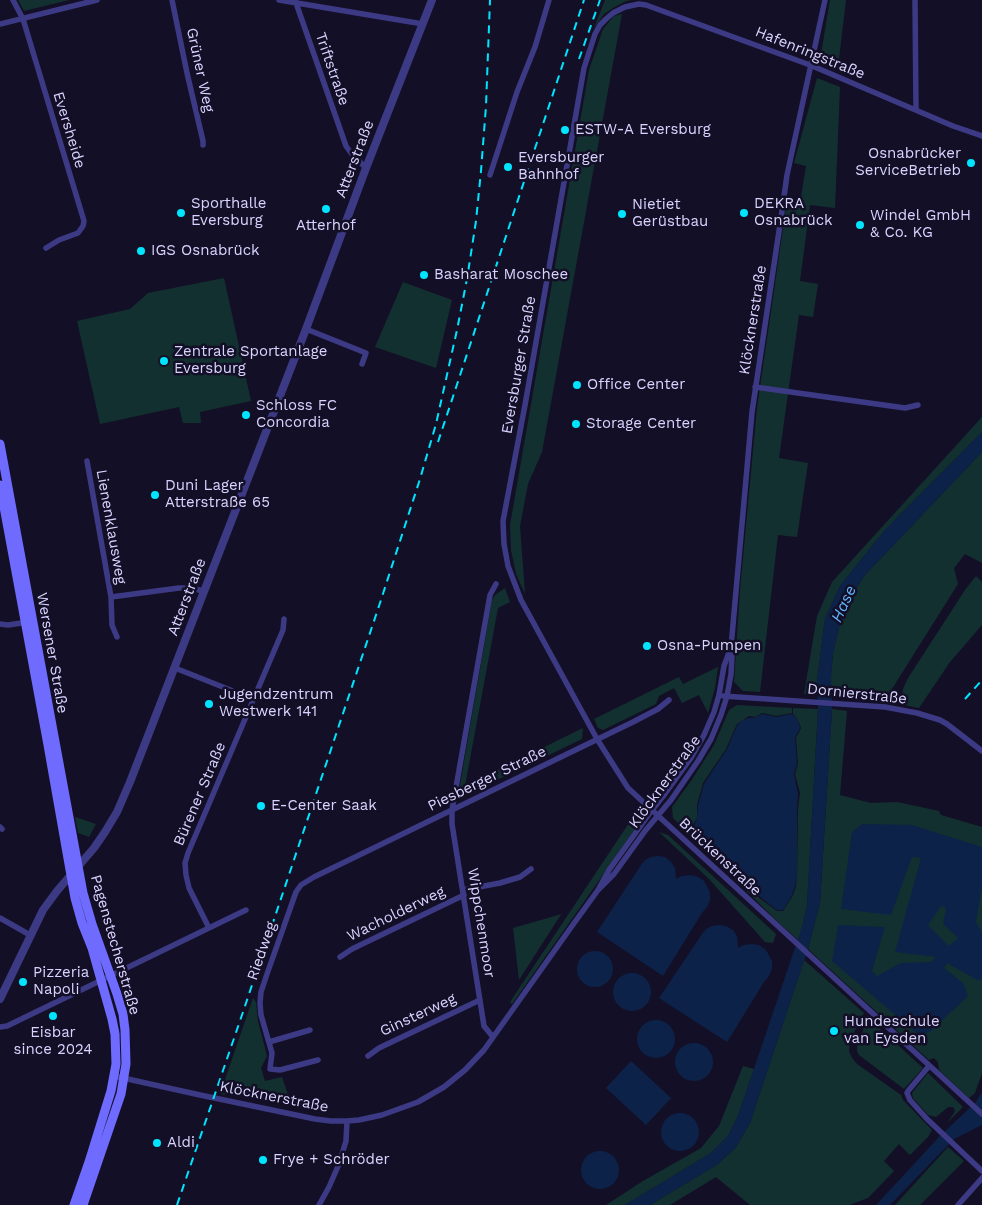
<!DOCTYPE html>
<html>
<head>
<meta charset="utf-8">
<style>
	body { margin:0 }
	canvas { display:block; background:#130f26 }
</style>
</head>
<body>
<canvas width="982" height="1205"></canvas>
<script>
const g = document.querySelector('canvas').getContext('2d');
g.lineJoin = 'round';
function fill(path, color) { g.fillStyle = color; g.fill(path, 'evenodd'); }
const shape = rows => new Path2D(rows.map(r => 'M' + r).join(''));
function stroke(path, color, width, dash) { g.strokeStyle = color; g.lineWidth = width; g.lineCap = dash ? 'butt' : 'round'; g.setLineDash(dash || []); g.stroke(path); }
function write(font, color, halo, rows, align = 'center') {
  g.font = font + ' "Work Sans",sans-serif'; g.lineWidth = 5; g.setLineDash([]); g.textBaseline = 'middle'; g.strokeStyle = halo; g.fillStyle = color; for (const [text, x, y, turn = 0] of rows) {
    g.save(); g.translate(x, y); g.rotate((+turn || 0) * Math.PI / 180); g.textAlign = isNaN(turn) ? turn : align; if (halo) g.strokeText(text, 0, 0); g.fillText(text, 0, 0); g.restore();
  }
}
fill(shape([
	[18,0,69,0,24,11],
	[605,0,632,0,626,1,613,8,604,14,594,28],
	[830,0,846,0,839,59,821,54],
	[622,14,542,452,528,484,520,526,525,594,516,574,511,550,510,525,589,70,603,29,614,16],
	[817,78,840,87,835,208,810,205,800,281,818,284,813,317,799,315,779,458,808,463,797,537,778,535,760,692,743,691,734,682,740,590,757,408,787,201,800,203,806,166,794,163],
	[224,278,251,401,200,412,201,423,183,423,179,407,100,424,77,321,130,309,148,293],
	[403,282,452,300,436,368,375,347],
	[982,417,982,432,885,530,840,586,825,619,817,681,817,695,804,694,817,616,832,582],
	[982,452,982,563,965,554,954,568,958,584,885,700,831,696,831,675,833,653,839,627,848,602,864,576],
	[976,576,982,582,982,625,950,662,919,708,904,705,902,696,903,689,908,678,965,590],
	[505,588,510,602,498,608,465,786,583,728,582,739,472,792,466,793,461,790,460,785,492,600,495,595],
	[718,667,715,688,708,713,699,695,682,703,674,688,659,696,656,704,603,730,598,728,594,719,679,677,683,684],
	[737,705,792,708,792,713,776,716,762,713,755,717,749,716,737,724,726,749,703,783,697,805,697,818,692,826,697,833,758,897,777,911,783,911,793,895,796,886,797,876,798,808,800,793,795,774,798,764,796,738,801,728,798,720,793,714,793,708,818,709,807,905,803,924,798,940,777,921,782,913,777,921,673,818,672,807,691,781,714,745,729,710],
	[832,709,847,711,840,795,871,803,897,802,939,811,941,815,982,827,982,1073,975,1093,969,1098,939,1070,938,1062,934,1058,929,1060,808,949,820,903],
	[75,817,96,824,89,837,78,833],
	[629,823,636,828,512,1004,510,1002],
	[659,832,668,835,776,934,773,943,765,942,709,879],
	[562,914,560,916,519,980,513,928],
	[804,960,864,1013,850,1040,849,1051,852,1058,857,1064,901,1095,903,1100,932,1130,928,1137,910,1155,899,1144,884,1161,894,1171,868,1198,849,1205,750,1205,716,1177,670,1205,650,1205,718,1164,736,1147,750,1123],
	[253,998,256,1002,258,1021,267,1056,261,1068,265,1081,282,1077,290,1101,250,1093,244,1085,230,1082,225,1095,220,1094],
	[868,1018,923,1068,904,1089,859,1055,857,1051,857,1044],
	[743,1066,754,1069,738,1116,728,1136,711,1153,625,1205,606,1205,643,1181,701,1148,719,1126],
	[928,1073,963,1107,947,1123,954,1113,955,1110,953,1107,948,1107,936,1117,928,1115,913,1098,912,1093],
	[948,1147,964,1161,920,1205,895,1205]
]), '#12302f');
fill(shape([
	[982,432,982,452,864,576,848,602,839,627,833,653,831,675,832,709,820,903,808,949,750,1123,736,1147,718,1164,650,1205,625,1205,711,1153,728,1136,738,1116,803,924,807,905,818,709,817,681,825,619,840,586,885,530],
	[762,714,776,717,792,714,798,720,800,728,795,738,797,764,794,774,798,794,797,807,797,876,795,886,792,895,783,910,777,910,759,896,698,832,694,826,697,818,698,805,704,784,727,749,738,724,743,720,749,718,754,718],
	[862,824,912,825,982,847,982,888,976,922,982,932,982,980,977,980,947,963,944,968,963,983,968,996,931,1031,920,1036,832,961,838,925,885,927,872,971,877,976,901,963,931,962,936,957,895,952,921,858,912,857,891,915,841,909,852,832],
	[942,905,946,909,943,924,958,938,949,946,928,925],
	[658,856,665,857,671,862,675,868,676,879,682,876,690,875,698,877,704,881,710,892,710,900,707,907,702,913,663,976,597,932,641,865,645,860,651,857],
	[712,926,719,925,726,926,733,930,737,936,738,948,744,945,752,944,759,945,766,950,772,961,772,969,769,976,764,982,727,1042,659,998,702,934,706,929],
	'577 969a18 18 0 1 1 36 0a18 18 0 1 1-36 0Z',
	'613 992a19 19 0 1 1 38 0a19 19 0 1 1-38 0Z',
	'637 1039a19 19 0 1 1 38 0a19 19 0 1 1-38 0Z',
	'675 1062a19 19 0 1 1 38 0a19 19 0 1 1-38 0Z',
	[631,1061,671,1098,646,1125,606,1088],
	[982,1092,982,1125,954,1139,890,1205,876,1205,939,1137,975,1103],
	'661 1132a19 19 0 1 1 38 0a19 19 0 1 1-38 0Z',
	'581 1170a19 19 0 1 1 38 0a19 19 0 1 1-38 0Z'
]), '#0c2248');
stroke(shape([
	[13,0,23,19,84,221,83,226,78,233,59,240,46,248],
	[172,0,187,73,203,141,203,145],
	[279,0,423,24],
	[295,0,346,146,351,153,366,168],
	[915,0,916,110],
	[0,24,97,0],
	[982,136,953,126,810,65,646,5,639,4,625,7,613,13,606,19,600,25,595,34,584,68,525,405,503,521,504,544,508,566,521,600,597,739,628,788,982,1114],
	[490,175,517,92,535,47,549,0],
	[306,329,366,353,362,364],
	[755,387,905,408,918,405],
	[87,461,111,597],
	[0,624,8,625,28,622],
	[117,637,112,625,111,597,179,588,190,588,204,591],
	[175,668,253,699],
	[723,696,885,707,917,713,940,720,947,724,982,751],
	[0,827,2,829],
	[463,890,500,883,520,877,531,869],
	[598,890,609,870,652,810,664,795,691,758,704,735,714,712,719,695,724,666,731,647,752,412,782,211,787,175,825,0],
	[0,918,30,935],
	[209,928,189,888,186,875,185,863,188,853,283,630,284,619],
	[340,957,352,949,464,895],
	[0,1027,7,1026,246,910],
	[493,1037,484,1026,452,824,452,810,490,595,496,584],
	[269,1042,310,1030],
	[368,1056,379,1048,480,1000],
	[318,1060,280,1070,270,1069,272,1053,261,1015,260,1003,261,992,267,974,296,892,301,885,314,877,633,722,658,709,669,700],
	[929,1066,908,1091,907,1093,910,1100,927,1119,982,1171],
	[114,1076,200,1095,315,1119,331,1121,347,1121,359,1120,382,1115,418,1102,444,1087,465,1070,484,1050,572,926,598,890,614,874,645,831,671,800,698,761,711,739,721,715,727,696,731,674,732,656,731,649],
	[319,1205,329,1187,339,1164,346,1141,347,1121],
	[958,1205,982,1178]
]), '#3d3a85', 5.5);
stroke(shape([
	[0,999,43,910,57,891,94,848,105,832,117,812,130,782,306,329,366,168,432,0]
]), '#3d3a85', 8);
stroke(shape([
	[0,444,83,893,92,924,117,994,123,1014,125,1030,126,1064,121,1094,83,1205],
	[0,485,48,745,75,898,82,923,92,948,112,1019,115,1034,116,1064,111,1091,89,1162,74,1205]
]), '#6f6bff', 9);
stroke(shape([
	[579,59,600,0],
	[438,442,584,0],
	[965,699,982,680],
	[177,1205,243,1012,380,603,420,479,436,424,457,330,467,279,476,221,481,171,486,106,490,0]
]), '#00e5ff', 2, [8, 6]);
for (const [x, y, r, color] of [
	[565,130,5,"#00e5ff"],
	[971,163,5,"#00e5ff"],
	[508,167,5,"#00e5ff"],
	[326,209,5,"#00e5ff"],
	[181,213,5,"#00e5ff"],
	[744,213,5,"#00e5ff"],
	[622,214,5,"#00e5ff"],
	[860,225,5,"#00e5ff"],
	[141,251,5,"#00e5ff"],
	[424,275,5,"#00e5ff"],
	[164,361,5,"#00e5ff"],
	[577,385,5,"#00e5ff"],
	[246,415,5,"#00e5ff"],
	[576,424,5,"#00e5ff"],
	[155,495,5,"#00e5ff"],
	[647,646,5,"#00e5ff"],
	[209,704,5,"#00e5ff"],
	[261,806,5,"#00e5ff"],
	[23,982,5,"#00e5ff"],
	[53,1016,5,"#00e5ff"],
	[834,1031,5,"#00e5ff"],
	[157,1143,5,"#00e5ff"],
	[263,1160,5,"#00e5ff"]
]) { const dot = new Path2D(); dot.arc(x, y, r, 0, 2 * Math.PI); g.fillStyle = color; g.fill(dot); stroke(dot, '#130f26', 2); }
write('15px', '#d9d4ff', '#130f26', [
	["Hafenringstraße",810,53,22],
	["Triftstraße",332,69,71],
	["Grüner Weg",200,70,78],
	["Eversheide",69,130,73],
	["Atterstraße",355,159,-69],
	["Klöcknerstraße",753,320,-81],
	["Eversburger Straße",519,365,-80],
	["Lienenklausweg",111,527,80],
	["Atterstraße",187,597,-69],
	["Wersener Straße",52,653,80],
	["Dornierstraße",857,694,6],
	["Piesberger Straße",487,779,-26],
	["Klöcknerstraße",665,782,-54],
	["Bürener Straße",200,794,-67],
	["Brückenstraße",720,857,43],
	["Wacholderweg",396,914,-26],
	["Wippchenmoor",481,923,81],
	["Pagenstecherstraße",115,945,74],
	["Riedweg",262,951,-71],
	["Ginsterweg",418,1015,-25],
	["Klöcknerstraße",274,1097,11]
]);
write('15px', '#d9d4ff', '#130f26', [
	["ESTW-A Eversburg",575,130],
	["Osnabrücker",961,154,"right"],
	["ServiceBetrieb",961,171,"right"],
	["Eversburger",518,158],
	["Bahnhof",518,175],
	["Sporthalle",191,204],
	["Eversburg",191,221],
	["DEKRA",754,204],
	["Osnabrück",754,221],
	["Nietiet",632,205],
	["Gerüstbau",632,222],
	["Windel GmbH",870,216],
	["& Co. KG",870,233],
	["Atterhof",326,226,"center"],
	["IGS Osnabrück",151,251],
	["Basharat Moschee",434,275],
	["Zentrale Sportanlage",174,352],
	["Eversburg",174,369],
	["Office Center",587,385],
	["Schloss FC",256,406],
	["Concordia",256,423],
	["Storage Center",586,424],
	["Duni Lager",165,486],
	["Atterstraße 65",165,503],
	["Osna-Pumpen",657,646],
	["Jugendzentrum",219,695],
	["Westwerk 141",219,712],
	["E-Center Saak",271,806],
	["Pizzeria",33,973],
	["Napoli",33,990],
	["Hundeschule",844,1022],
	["van Eysden",844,1039],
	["Eisbar",53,1033,"center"],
	["since 2024",53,1050,"center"],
	["Aldi",167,1143],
	["Frye + Schröder",273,1160]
], 'left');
write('italic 16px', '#62b6ff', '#130f26', [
	["Hase",844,604,-65]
]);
</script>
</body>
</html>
